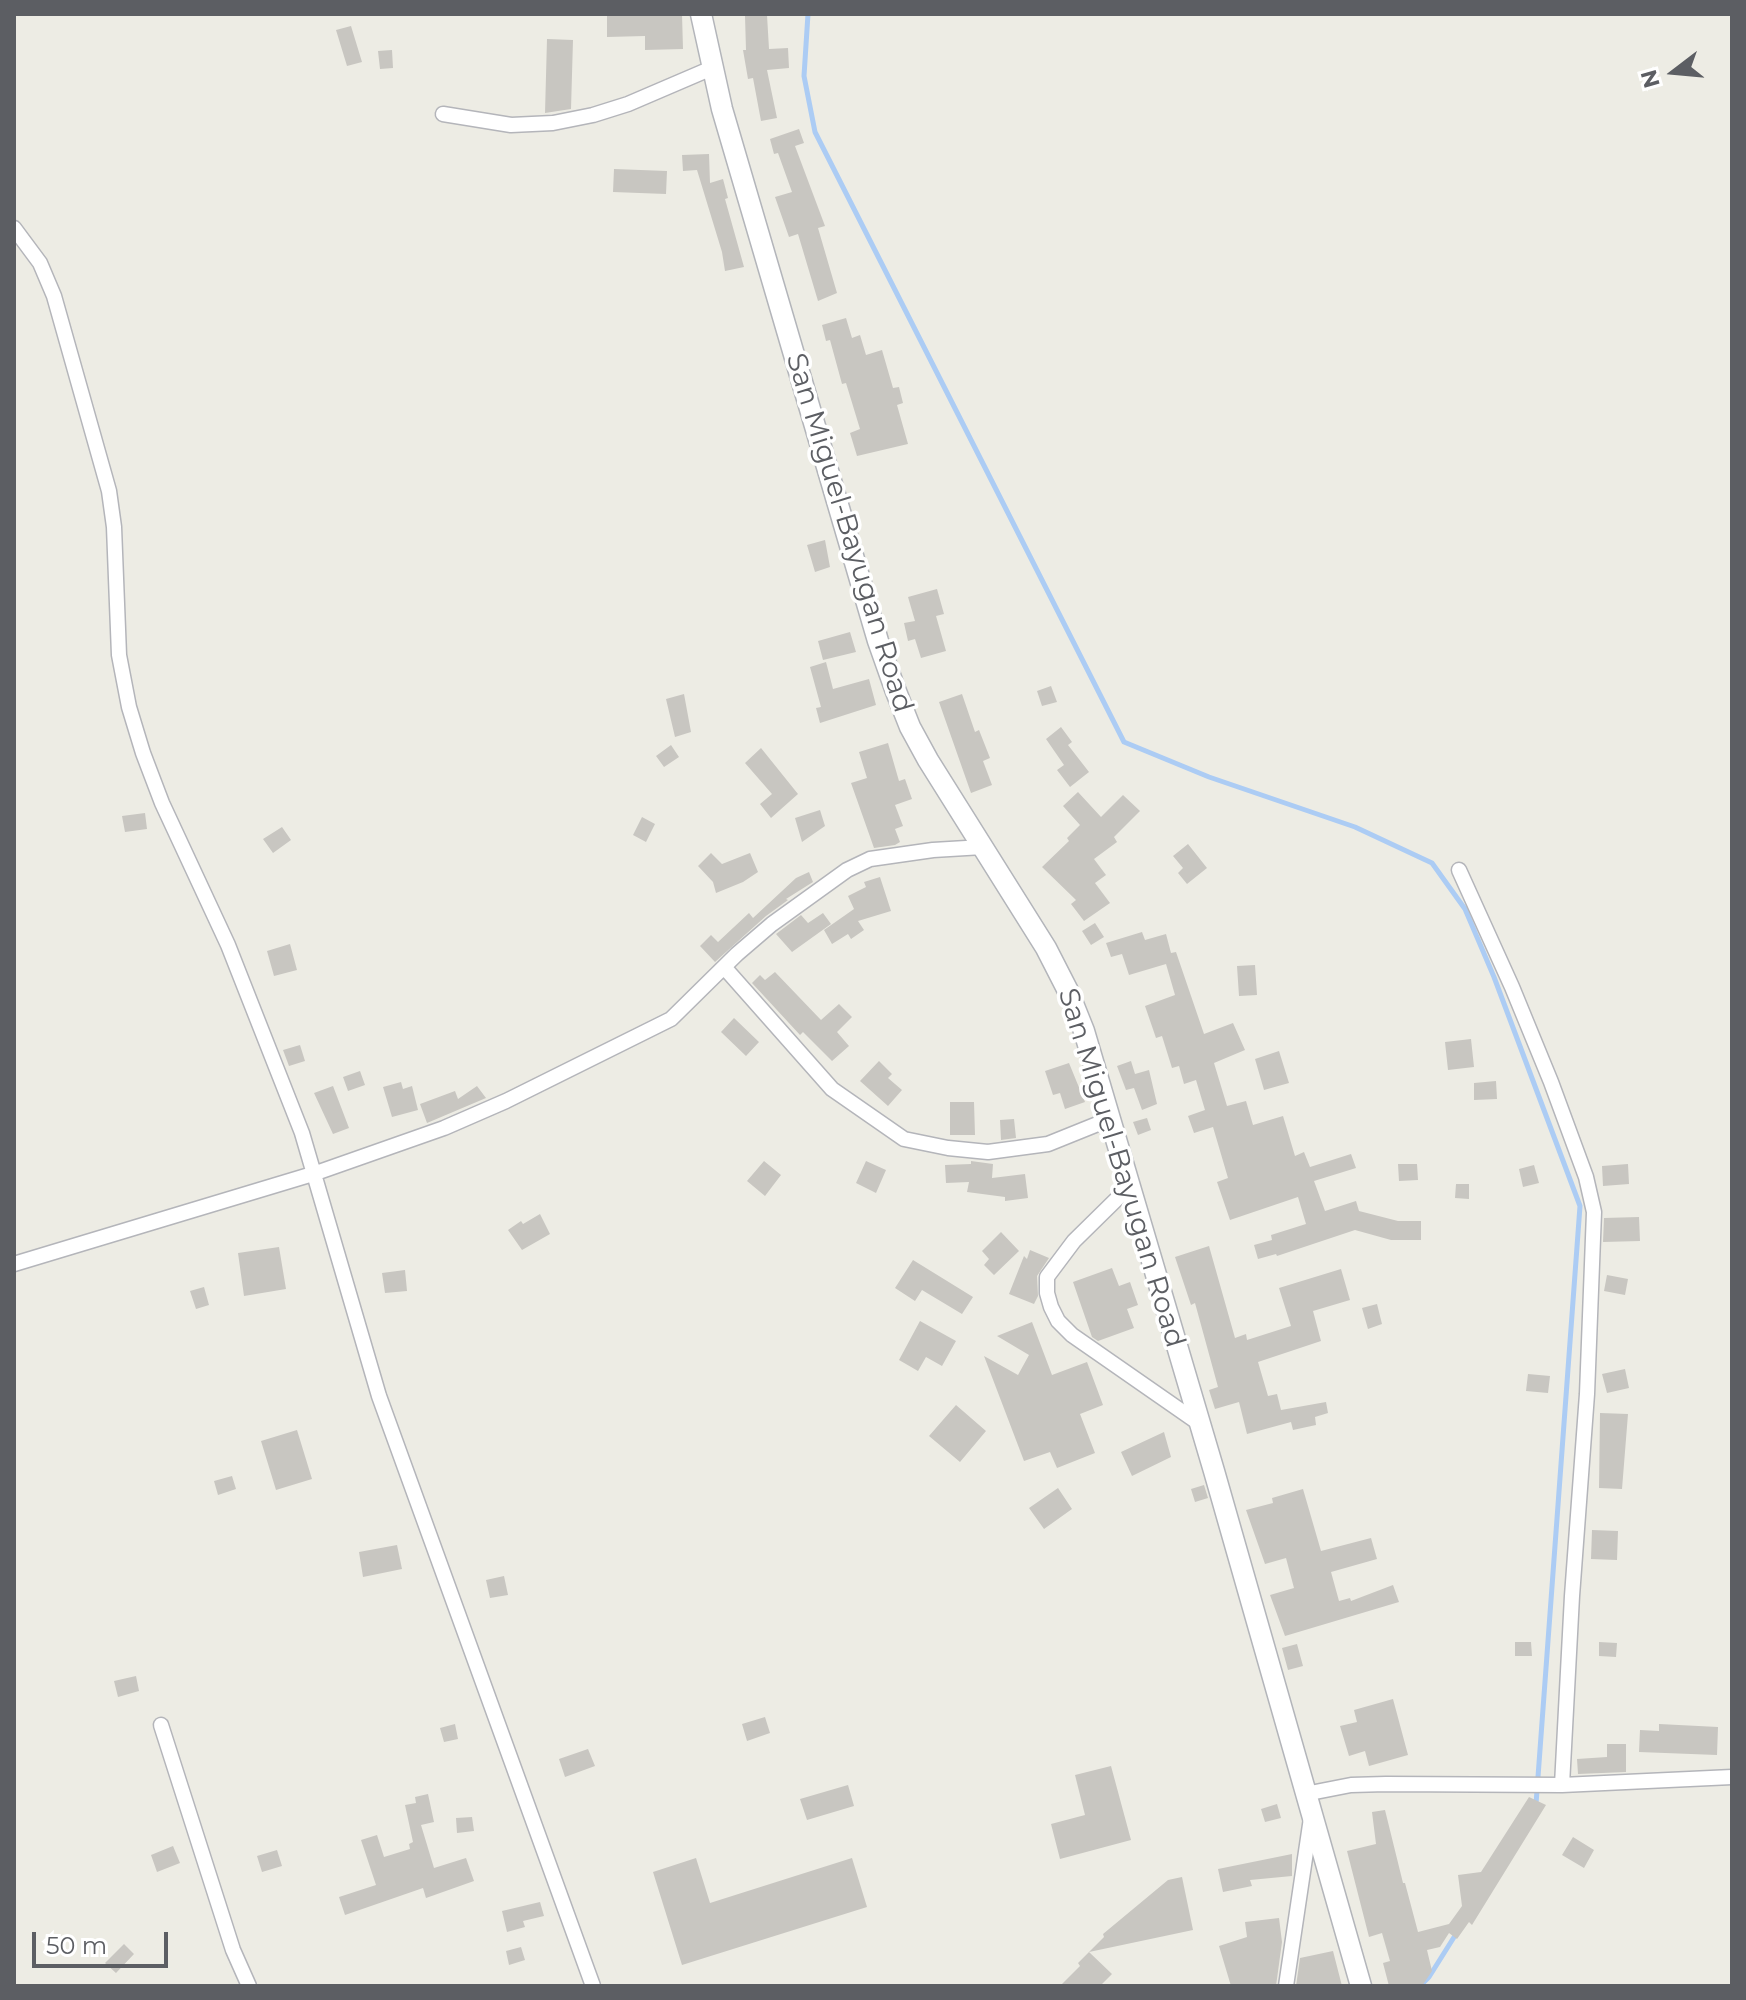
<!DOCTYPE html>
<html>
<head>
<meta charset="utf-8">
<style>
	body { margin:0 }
	#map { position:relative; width:1746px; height:2000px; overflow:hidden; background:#edece4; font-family:Montserrat,sans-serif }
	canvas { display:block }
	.frame { position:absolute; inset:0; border:16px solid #5c5e63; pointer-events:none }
	.north { position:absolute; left:1634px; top:32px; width:80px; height:80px; -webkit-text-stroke:6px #fff; paint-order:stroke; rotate:254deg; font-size:22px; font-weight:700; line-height:32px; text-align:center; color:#5c5e63 }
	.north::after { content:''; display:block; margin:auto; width:28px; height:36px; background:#5c5e63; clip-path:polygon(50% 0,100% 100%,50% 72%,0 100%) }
	.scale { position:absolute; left:32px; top:1932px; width:136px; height:36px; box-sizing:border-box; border:4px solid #5c5e63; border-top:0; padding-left:10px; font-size:24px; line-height:28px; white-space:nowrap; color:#5c5e63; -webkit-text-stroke:6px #fff; paint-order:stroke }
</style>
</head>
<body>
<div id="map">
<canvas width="1746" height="2000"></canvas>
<div class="frame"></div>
<div class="north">N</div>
<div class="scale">50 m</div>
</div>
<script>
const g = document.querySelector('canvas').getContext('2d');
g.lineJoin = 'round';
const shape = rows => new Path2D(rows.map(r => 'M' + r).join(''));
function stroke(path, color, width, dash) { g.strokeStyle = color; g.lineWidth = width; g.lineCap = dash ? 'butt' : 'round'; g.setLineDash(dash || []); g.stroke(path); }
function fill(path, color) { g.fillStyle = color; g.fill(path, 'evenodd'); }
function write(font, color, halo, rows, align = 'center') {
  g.font = font + ' Montserrat,sans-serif'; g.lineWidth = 7; g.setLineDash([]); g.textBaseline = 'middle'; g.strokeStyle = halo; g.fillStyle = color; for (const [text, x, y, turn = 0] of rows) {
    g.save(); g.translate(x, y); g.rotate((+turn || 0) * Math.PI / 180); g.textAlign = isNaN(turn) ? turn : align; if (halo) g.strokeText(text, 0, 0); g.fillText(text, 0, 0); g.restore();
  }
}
stroke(shape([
	[808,14,804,76,815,132,1124,742,1209,777,1355,827,1432,863,1465,909,1494,977,1580,1206,1536,1804],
	[1420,1986,1429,1977,1456,1934]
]), '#acccf4', 5);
fill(shape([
	[607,14,682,14,683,49,645,50,645,36,607,37],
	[767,15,769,49,788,48,789,68,767,70,777,118,761,121,753,78,748,79,743,50,746,50,745,16],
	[351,26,362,62,347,66,336,30],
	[547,39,573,40,571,109,545,113],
	[392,50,393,68,380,69,378,51],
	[799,129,804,143,795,146,825,226,818,228,837,293,818,301,798,234,789,237,775,197,792,192,778,153,774,154,770,139],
	[709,154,710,183,723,179,728,198,725,199,744,267,725,271,722,252,697,170,683,171,682,155],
	[614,169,667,171,666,194,613,192],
	[846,318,852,338,860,335,866,355,882,350,893,388,899,387,903,403,897,405,908,444,857,456,850,433,860,429,846,383,842,384,830,340,826,341,822,325],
	[825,540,830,567,815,572,807,545],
	[937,589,944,614,936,616,946,651,921,658,915,639,908,641,904,623,915,621,908,597],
	[850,632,856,652,823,660,818,641],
	[826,662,833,689,869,679,876,705,820,723,816,708,821,707,810,667],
	[1051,686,1057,702,1042,706,1037,691],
	[684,694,691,732,675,737,666,699],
	[962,694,975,732,979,730,990,758,983,761,992,785,971,793,939,702],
	[1061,727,1072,742,1068,745,1089,772,1070,787,1057,770,1064,765,1046,739],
	[888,743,899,781,905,779,912,799,895,805,903,826,895,829,900,842,895,845,874,848,851,783,867,778,859,752],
	[671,745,679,757,664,767,656,756],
	[761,748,798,794,771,818,760,804,772,794,745,763],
	[1078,792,1101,817,1123,795,1140,811,1114,837,1117,842,1094,859,1106,875,1095,883,1110,903,1084,921,1071,904,1076,900,1042,867,1069,841,1067,838,1080,825,1063,806],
	[820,810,825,826,802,842,795,818],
	[145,813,147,829,125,832,122,816],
	[642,817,655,824,646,842,633,835],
	[282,827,291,840,273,853,263,839],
	[1188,844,1207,868,1187,884,1178,873,1183,868,1173,856],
	[711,853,722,864,750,853,758,872,743,882,716,893,713,882,698,866],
	[809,872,813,882,786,899,788,900,766,916,715,962,700,946,711,935,718,942,749,913,753,918,796,878],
	[880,877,891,911,858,921,864,930,851,939,848,934,832,944,824,930,854,909,848,896,866,887,864,882],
	[823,913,831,924,792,952,776,934,801,915,808,923],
	[1095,923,1104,937,1091,945,1082,931],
	[1142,932,1145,940,1166,934,1171,953,1176,952,1204,1034,1233,1023,1245,1050,1214,1063,1227,1106,1246,1101,1253,1125,1283,1116,1295,1156,1304,1152,1310,1167,1351,1154,1356,1168,1314,1181,1325,1211,1356,1201,1359,1211,1398,1221,1421,1221,1421,1240,1391,1240,1355,1230,1277,1256,1276,1254,1258,1259,1254,1245,1272,1240,1271,1235,1306,1224,1298,1197,1230,1220,1217,1182,1228,1178,1213,1127,1194,1133,1188,1116,1205,1110,1196,1080,1184,1084,1179,1066,1172,1068,1162,1036,1156,1038,1145,1006,1175,995,1166,964,1129,975,1122,954,1111,957,1106,943],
	[290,944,297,970,274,976,267,951],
	[1255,965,1257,995,1239,996,1237,966],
	[775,972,821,1020,839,1004,852,1017,837,1032,849,1046,832,1061,803,1032,800,1035,752,983,760,975,765,980],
	[734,1018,759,1042,746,1056,721,1032],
	[1471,1039,1474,1067,1448,1070,1445,1042],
	[300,1045,305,1061,289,1066,283,1050],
	[1279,1051,1289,1083,1264,1090,1255,1059],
	[879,1061,892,1074,888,1078,902,1090,888,1106,860,1081],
	[1131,1061,1135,1074,1149,1070,1157,1104,1142,1110,1134,1088,1126,1090,1117,1066],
	[1069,1063,1085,1102,1065,1109,1060,1093,1053,1095,1045,1071],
	[360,1071,365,1085,348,1091,343,1077],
	[1496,1081,1497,1099,1474,1100,1474,1083],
	[401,1082,403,1089,412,1086,418,1110,392,1117,383,1087],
	[333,1086,349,1128,333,1134,314,1093],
	[477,1086,486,1098,427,1123,420,1104,455,1091,458,1099],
	[950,1102,974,1102,975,1135,950,1135],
	[1147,1118,1151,1130,1138,1135,1133,1122],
	[1014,1119,1016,1138,1001,1140,1000,1120],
	[764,1161,781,1175,765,1196,747,1181],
	[866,1161,886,1170,876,1193,856,1183],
	[971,1161,993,1164,992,1178,1025,1174,1028,1198,1005,1201,1005,1197,967,1192,969,1182,946,1183,945,1165,971,1164],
	[1398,1164,1417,1164,1418,1180,1399,1181],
	[1628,1164,1629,1184,1603,1186,1602,1166],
	[1534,1165,1539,1183,1523,1187,1519,1169],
	[1456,1184,1469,1184,1469,1199,1455,1198],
	[540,1214,550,1234,522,1250,508,1230,521,1221,523,1224],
	[1639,1217,1640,1241,1603,1242,1604,1218],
	[1001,1232,1019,1251,994,1275,984,1265,989,1259,982,1251],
	[1209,1246,1235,1338,1246,1334,1247,1340,1291,1326,1279,1288,1341,1269,1350,1300,1313,1311,1321,1341,1258,1362,1268,1396,1277,1394,1281,1410,1326,1402,1328,1413,1315,1417,1316,1425,1293,1430,1291,1422,1247,1434,1239,1402,1215,1409,1209,1390,1218,1387,1195,1303,1191,1305,1175,1257],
	[279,1247,286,1289,244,1296,238,1253],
	[1030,1250,1049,1258,1037,1276,1038,1296,1034,1304,1009,1294,1024,1256,1027,1259],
	[913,1260,973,1297,962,1314,922,1290,915,1301,895,1288],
	[1112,1268,1119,1286,1130,1282,1138,1305,1127,1309,1134,1328,1098,1341,1092,1337,1073,1282],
	[405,1270,407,1291,385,1293,382,1273],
	[1607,1275,1628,1279,1625,1295,1604,1291],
	[204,1287,209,1305,196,1309,190,1291],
	[1377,1304,1382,1324,1368,1329,1362,1308],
	[920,1321,956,1341,942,1366,926,1357,918,1371,899,1360],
	[1032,1322,1052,1375,1087,1362,1103,1405,1080,1414,1095,1453,1057,1468,1050,1452,1024,1461,984,1356,1018,1375,1029,1355,997,1336],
	[1625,1369,1629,1388,1607,1393,1602,1374],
	[1528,1374,1550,1376,1548,1393,1526,1391],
	[956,1405,986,1431,960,1462,929,1436],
	[1600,1413,1628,1414,1622,1489,1599,1488],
	[297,1430,312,1479,276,1490,261,1441],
	[1164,1432,1171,1457,1132,1476,1121,1452],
	[232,1476,236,1489,218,1495,214,1481],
	[1204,1485,1208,1498,1195,1502,1191,1489],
	[1058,1488,1072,1509,1044,1529,1029,1508],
	[1303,1489,1321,1551,1371,1538,1377,1559,1331,1572,1339,1601,1350,1598,1351,1601,1393,1585,1399,1602,1285,1636,1270,1595,1294,1588,1286,1558,1265,1564,1246,1510,1273,1503,1272,1498],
	[1592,1530,1618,1531,1617,1560,1591,1559],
	[397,1545,402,1569,363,1577,359,1552],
	[504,1576,508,1595,490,1598,486,1580],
	[1515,1642,1531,1642,1532,1656,1515,1656],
	[1599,1642,1617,1643,1616,1657,1599,1656],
	[1297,1644,1303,1666,1288,1670,1282,1648],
	[136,1676,139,1691,118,1697,114,1681],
	[1393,1699,1408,1755,1369,1766,1365,1751,1349,1756,1340,1726,1357,1722,1354,1710],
	[765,1717,770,1733,747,1741,742,1724],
	[455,1724,458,1739,444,1742,440,1728],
	[1659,1724,1718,1727,1717,1755,1639,1752,1640,1730,1659,1731],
	[1607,1744,1626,1744,1626,1772,1578,1774,1577,1759,1607,1757],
	[588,1749,595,1766,565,1777,559,1759],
	[1111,1766,1131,1840,1060,1859,1051,1824,1085,1815,1075,1775],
	[848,1785,854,1806,807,1820,800,1799],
	[428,1794,434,1822,421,1825,434,1868,466,1858,474,1881,426,1898,423,1888,345,1915,339,1897,376,1885,361,1840,377,1835,384,1857,410,1849,409,1844,413,1842,405,1805,416,1803,415,1797],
	[1529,1797,1546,1805,1472,1925,1469,1922,1457,1939,1449,1933,1440,1947,1427,1950,1432,1971,1422,1986,1389,1986,1383,1963,1390,1961,1382,1933,1369,1937,1347,1851,1376,1844,1372,1812,1385,1810,1403,1883,1405,1883,1418,1932,1449,1924,1462,1906,1458,1875,1481,1872],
	[1277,1804,1281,1818,1265,1822,1261,1809],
	[472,1817,474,1831,457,1833,456,1818],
	[1573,1837,1594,1850,1584,1868,1562,1855],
	[173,1846,180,1863,157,1872,151,1855],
	[277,1850,282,1866,262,1872,257,1856],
	[1292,1854,1292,1876,1250,1880,1252,1886,1223,1892,1218,1869],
	[696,1858,710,1903,852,1858,867,1907,682,1965,653,1872],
	[1182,1877,1193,1930,1089,1952,1104,1937,1103,1934,1168,1880],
	[540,1902,544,1916,523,1921,525,1927,507,1932,502,1911],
	[1279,1918,1282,1942,1276,1986,1231,1986,1219,1946,1247,1937,1245,1922],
	[124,1944,134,1954,116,1973,105,1963],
	[521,1947,525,1960,509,1965,506,1951],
	[1333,1951,1342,1986,1296,1986,1300,1958],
	[1089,1952,1112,1974,1100,1986,1060,1986,1080,1966,1078,1963]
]), '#c8c6c1');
const minor = shape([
	[443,114,511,125,553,123,593,115,628,104,712,68],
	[14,228,40,263,54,296,109,491,114,527,119,655,129,707,143,753,162,803,228,945,302,1133,379,1396,593,1986],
	[1459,870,1512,987,1551,1082,1586,1177,1594,1212,1587,1394,1572,1596,1562,1785],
	[724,967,832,1089,904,1139,948,1148,988,1152,1048,1144,1110,1119],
	[1130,1186,1074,1241,1047,1277,1047,1293,1051,1307,1058,1321,1072,1335,1200,1424],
	[14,1264,316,1173,444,1128,506,1101,671,1019,737,954,772,924,847,870,870,859,933,850,983,847],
	[161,1725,233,1950,249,1986],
	[1305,1794,1351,1785,1386,1784,1562,1785,1732,1777],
	[1286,1986,1311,1818]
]);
const secondary = shape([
	[701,14,722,109,878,641,895,689,910,727,928,760,1046,948,1068,991,1084,1031,1214,1471,1361,1986]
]);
stroke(minor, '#b4b5ba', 17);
stroke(secondary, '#b3b5ba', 23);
stroke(minor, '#fff', 14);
stroke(secondary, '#fff', 20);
write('28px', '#5c5e63', '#fff', [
	["San Miguel-Bayugan Road",849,533,73],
	["San Miguel-Bayugan Road",1121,1168,73]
]);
</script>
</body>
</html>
